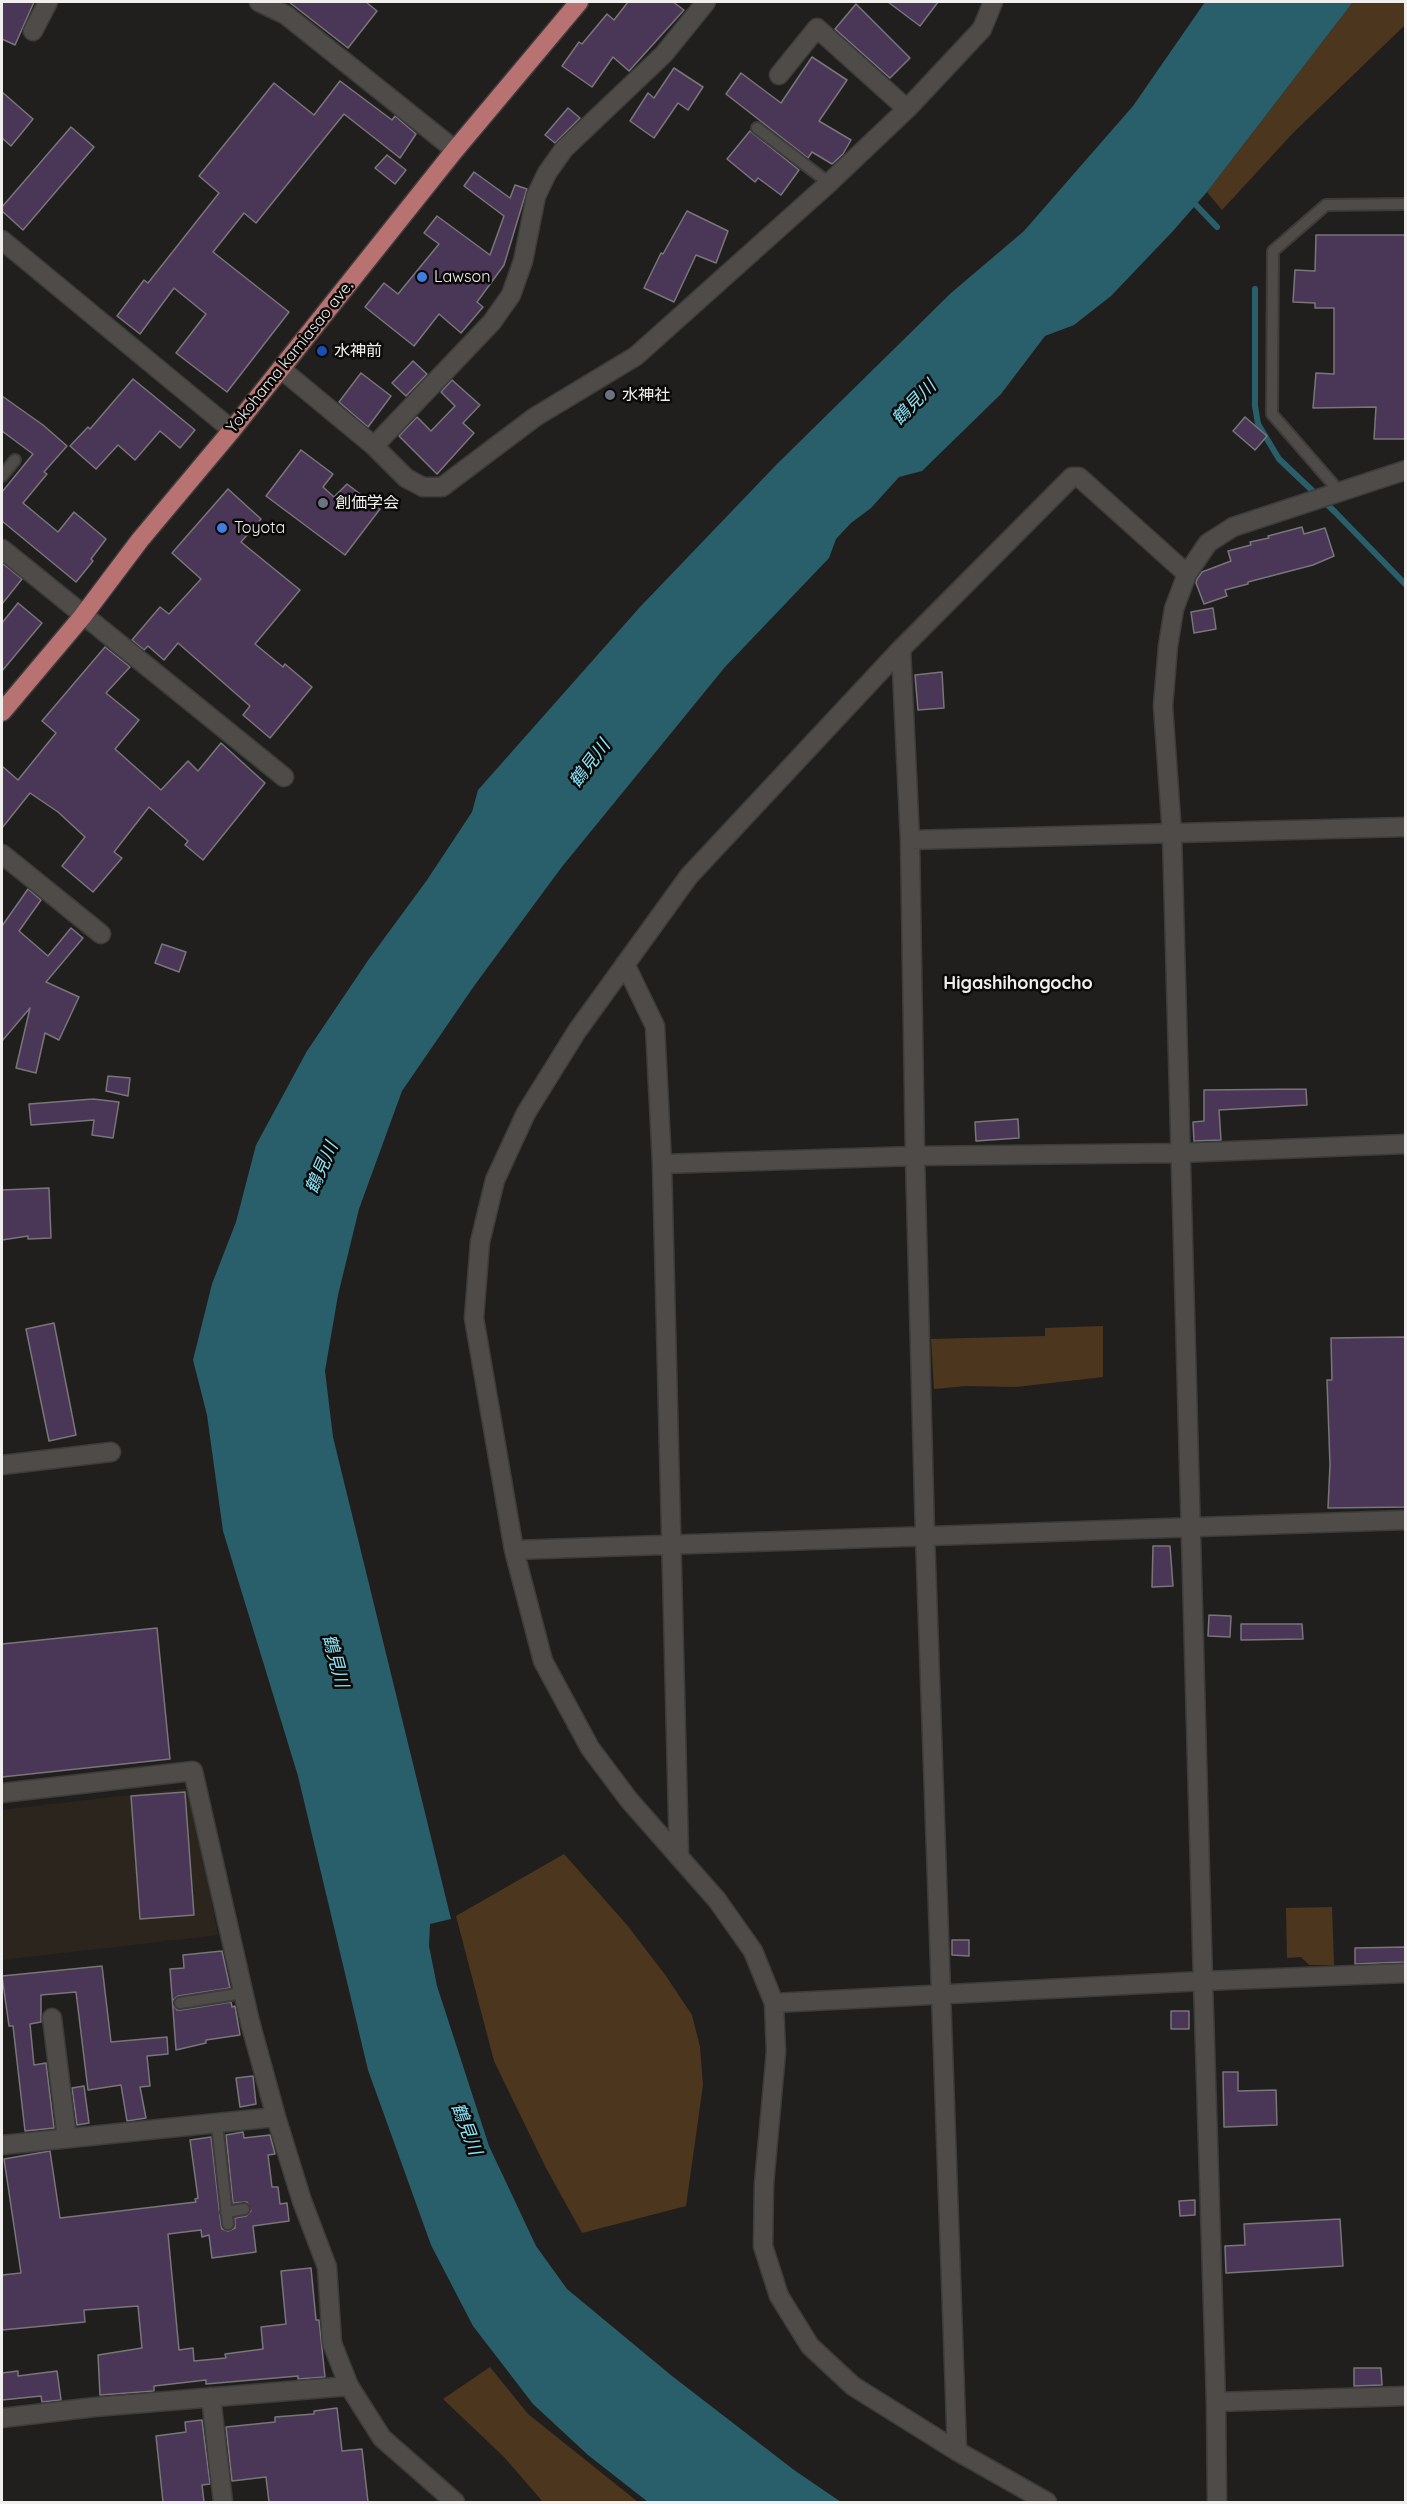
<!DOCTYPE html>
<html>
<head>
<meta charset="utf-8">
<style>
	body { margin:0 }
	#map { position:relative; width:1407px; height:2504px; overflow:hidden; background:#211f1d; font-family:Quicksand,sans-serif }
	canvas { display:block }
	.frame { position:absolute; inset:0; border:3px solid #f0efed; pointer-events:none }
</style>
</head>
<body>
<div id="map">
<canvas width="1407" height="2504"></canvas>
<div class="frame"></div>
</div>
<script>
const g = document.querySelector('canvas').getContext('2d');
g.lineJoin = 'round';
function fill(path, color) { g.fillStyle = color; g.fill(path, 'evenodd'); }
const shape = rows => new Path2D(rows.map(r => 'M' + r).join(''));
function stroke(path, color, width, dash) { g.strokeStyle = color; g.lineWidth = width; g.lineCap = dash ? 'butt' : 'round'; g.setLineDash(dash || []); g.stroke(path); }
function write(font, color, halo, rows, align = 'center') {
  g.font = font + ' Quicksand,"Noto Sans JP",sans-serif'; g.lineWidth = 5; g.setLineDash([]); g.textBaseline = 'middle'; g.strokeStyle = halo; g.fillStyle = color; for (const [text, x, y, turn = 0] of rows) {
    g.save(); g.translate(x, y); g.rotate((+turn || 0) * Math.PI / 180); g.textAlign = isNaN(turn) ? turn : align; if (halo) g.strokeText(text, 0, 0); g.fillText(text, 0, 0); g.restore();
  }
}
fill(shape([
	[190,1788,218,1935,2,1960,2,1810]
]), '#2b251e');
fill(shape([
	[1353,2,1405,2,1405,25,1293,133,1222,210,1207,192],
	[1103,1326,1103,1377,1016,1387,966,1386,934,1389,931,1339,1045,1336,1045,1328],
	[564,1854,627,1925,666,1976,692,2015,700,2047,703,2085,686,2206,582,2233,546,2168,494,2061,456,1916],
	[1332,1907,1334,1965,1309,1965,1301,1957,1287,1958,1286,1908],
	[490,2367,528,2414,638,2502,543,2502,504,2457,443,2399]
]), '#4c361e');
fill(shape([
	[1205,2,1353,2,1207,192,1173,231,1111,296,1074,325,1045,336,1001,394,922,471,899,477,871,508,851,523,836,539,829,558,725,667,561,868,474,986,402,1091,359,1209,338,1295,325,1371,333,1437,451,1919,430,1924,429,1946,437,1986,489,2146,536,2246,567,2289,672,2376,794,2470,841,2502,648,2502,588,2455,533,2404,473,2326,431,2245,368,2070,298,1776,223,1531,207,1415,193,1360,212,1284,236,1222,256,1145,307,1051,369,959,427,880,472,812,478,790,640,607,778,463,951,293,1024,231,1133,106]
]), '#295f6a');
stroke(shape([
	[1196,205,1217,227],
	[1255,289,1255,406,1258,424,1279,459,1335,512,1406,585]
]), '#295f6a', 6);
const building = shape([
	[2,2,34,2,15,45,2,39,2,2],
	[289,2,366,2,377,11,348,48,289,2],
	[628,2,673,2,684,10,629,71,613,57,592,87,562,66,579,42,582,44,607,14,614,20,628,2],
	[888,2,938,2,920,26,888,2],
	[856,4,910,58,890,78,835,29,856,4],
	[812,57,847,80,819,121,851,140,843,154,832,164,812,152,808,158,726,94,741,73,781,103,812,57],
	[674,68,703,87,688,110,678,103,654,138,630,121,648,93,654,98,674,68],
	[340,81,392,120,395,116,416,134,400,158,344,114,256,223,244,213,213,252,289,312,227,392,176,353,206,314,174,288,140,334,117,316,144,280,148,283,219,193,199,176,274,83,314,115,340,81],
	[2,92,33,119,11,146,2,138,2,92],
	[568,108,580,118,555,143,545,135,568,108],
	[71,127,94,147,23,230,2,211,2,207,71,127],
	[750,131,799,170,781,195,758,178,755,182,727,159,750,131],
	[387,155,406,170,395,184,375,168,387,155],
	[474,172,510,198,515,185,527,189,504,265,477,302,483,307,461,333,439,314,414,346,365,307,384,283,398,294,439,244,424,233,437,216,490,255,504,216,464,186,474,172],
	[687,211,728,231,716,263,696,255,674,302,644,288,661,253,663,254,687,211],
	[1316,235,1406,235,1406,439,1374,439,1376,407,1313,408,1316,373,1334,374,1334,308,1315,308,1315,303,1293,302,1295,270,1315,271,1316,235],
	[413,361,427,374,406,396,392,383,413,361],
	[361,373,391,396,368,427,339,402,361,373],
	[133,379,195,430,180,448,160,431,135,460,118,445,96,469,70,446,88,427,90,429,133,379],
	[452,380,480,405,463,423,474,433,437,474,399,436,417,417,431,431,455,406,441,392,452,380],
	[2,396,43,425,67,446,44,472,47,474,23,503,58,532,74,512,106,539,91,559,93,561,76,582,2,521,2,492,33,454,2,431,2,396],
	[1245,417,1267,436,1255,450,1233,431,1245,417],
	[301,450,333,474,323,487,334,497,347,484,380,509,345,555,266,496,301,450],
	[228,489,261,519,241,542,300,590,255,644,283,667,285,664,312,687,270,738,243,715,250,706,178,643,164,660,148,646,144,650,132,640,160,607,169,614,201,579,172,553,228,489],
	[1302,527,1304,534,1325,528,1334,556,1313,565,1248,582,1248,584,1225,590,1227,596,1204,604,1196,583,1197,579,1202,572,1231,561,1228,551,1251,545,1250,542,1269,538,1268,536,1302,527],
	[2,563,22,579,2,604,2,563],
	[18,603,42,623,2,671,2,623,18,603],
	[1213,608,1216,629,1194,633,1191,612,1213,608],
	[105,647,130,667,106,693,139,720,115,749,161,790,188,761,198,771,221,743,265,783,203,860,185,845,188,841,149,807,114,852,122,858,93,892,62,866,85,837,58,812,30,793,2,828,2,766,18,780,56,733,42,721,105,647],
	[942,672,944,708,918,710,915,675,942,672],
	[28,889,41,900,19,931,48,956,71,928,83,938,46,982,79,997,59,1040,45,1033,36,1073,16,1068,30,1008,2,1041,2,926,28,889],
	[162,944,186,952,179,972,155,963,162,944],
	[108,1076,130,1078,128,1096,106,1091,108,1076],
	[1306,1089,1307,1105,1219,1110,1221,1140,1194,1141,1193,1122,1204,1121,1204,1090,1306,1089],
	[93,1099,119,1102,113,1138,92,1135,94,1120,31,1125,29,1104,93,1099],
	[1018,1119,1019,1138,976,1141,975,1122,1018,1119],
	[49,1188,51,1238,28,1239,28,1236,2,1240,2,1190,49,1188],
	[54,1323,76,1435,49,1441,26,1329,54,1323],
	[1406,1337,1406,1507,1328,1508,1330,1465,1327,1380,1332,1380,1331,1338,1406,1337],
	[1153,1546,1170,1546,1173,1586,1152,1587,1153,1546],
	[1209,1615,1231,1616,1230,1637,1208,1636,1209,1615],
	[1241,1624,1302,1624,1303,1639,1241,1640,1241,1624],
	[157,1628,170,1759,2,1777,2,1644,157,1628],
	[185,1792,194,1915,140,1919,131,1796,185,1792],
	[952,1940,969,1940,969,1956,952,1955,952,1940],
	[1406,1947,1406,1962,1355,1964,1355,1948,1406,1947],
	[222,1951,230,1988,178,1996,173,2000,173,2005,177,2010,181,2010,231,2002,232,2007,235,2006,240,2035,206,2040,206,2043,176,2050,170,1969,184,1968,183,1955,222,1951],
	[102,1966,111,2042,167,2037,168,2054,147,2056,150,2086,140,2087,146,2118,127,2121,121,2085,88,2090,76,1992,41,1995,41,2022,30,2024,34,2065,46,2063,54,2128,25,2131,13,2026,9,2026,2,1976,102,1966],
	[1171,2011,1189,2011,1189,2029,1171,2029,1171,2011],
	[1223,2072,1238,2072,1238,2091,1276,2090,1277,2125,1224,2127,1223,2072],
	[253,2076,256,2104,240,2107,236,2078,253,2076],
	[84,2086,89,2123,77,2125,72,2088,84,2086],
	[243,2132,244,2138,270,2135,275,2154,268,2155,272,2187,278,2187,280,2204,287,2203,289,2221,253,2226,256,2252,212,2258,209,2235,202,2237,201,2230,168,2234,179,2350,193,2348,194,2361,226,2358,225,2354,263,2349,261,2327,286,2324,281,2271,311,2268,316,2320,319,2320,325,2377,298,2379,298,2376,206,2384,206,2380,154,2386,154,2391,100,2395,98,2355,142,2348,138,2306,84,2310,85,2322,2,2330,2,2275,21,2273,4,2159,50,2151,60,2218,196,2202,195,2199,198,2198,190,2140,211,2137,221,2225,222,2229,228,2231,235,2228,235,2218,246,2216,251,2211,247,2202,233,2203,226,2135,243,2132],
	[1195,2200,1195,2215,1180,2216,1179,2201,1195,2200],
	[1340,2219,1343,2266,1226,2273,1225,2246,1245,2245,1244,2224,1340,2219],
	[1354,2368,1381,2368,1382,2385,1354,2386,1354,2368],
	[18,2371,18,2376,57,2371,61,2400,42,2402,41,2396,2,2400,2,2373,18,2371],
	[337,2408,342,2451,362,2449,368,2502,269,2502,266,2477,232,2481,226,2427,275,2422,275,2417,314,2414,314,2411,337,2408],
	[202,2420,210,2484,202,2485,204,2502,163,2502,156,2436,186,2432,185,2422,202,2420]
]);
fill(building, '#4a3657');
stroke(building, '#787679', 1.5);
const lane = shape([
	[757,128,829,183],
	[2,476,15,460],
	[1339,491,1272,414,1273,251,1326,205,1406,204],
	[180,2003,243,1993],
	[217,2125,228,2224],
	[226,2212,244,2209]
]);
const street = shape([
	[259,2,286,15,455,150],
	[33,31,48,2],
	[779,75,817,28,907,109],
	[2,240,232,430],
	[281,369,374,446,406,478,423,487,442,487,535,417,636,356,829,183,907,109,982,29,993,2],
	[374,446,492,322,511,295,523,261,536,196,547,173,564,149,664,54,706,2],
	[2,549,284,777],
	[901,649,910,840,915,1156,925,1535,957,2451],
	[910,840,1406,827],
	[2,854,101,934],
	[625,964,655,1026,662,1164,679,1856],
	[662,1164,915,1156,1179,1153,1406,1144],
	[2,1465,111,1452],
	[514,1550,1406,1520],
	[2,1793,193,1771,250,2022,276,2117,302,2201,327,2267,332,2343,349,2386,382,2438,455,2502],
	[774,2003,1203,1981,1406,1973],
	[52,2018,67,2138],
	[2,2145,276,2117],
	[211,2397,223,2502],
	[1216,2402,1406,2396],
	[2,2418,95,2407,349,2386],
	[1047,2502,957,2451,853,2386,810,2346,779,2296,763,2246,764,2184,776,2052,774,2003,753,1951,717,1900,629,1800,590,1748,543,1661,514,1550,474,1318,480,1242,495,1180,526,1113,577,1031,689,876,901,649,1072,477,1079,477,1187,574],
	[1217,2502,1216,2402,1203,1981,1172,834,1163,706,1168,646,1174,609,1187,574,1208,543,1233,527,1406,470]
]);
const primary = shape([
	[2,712,82,617,140,540,232,430,455,150,579,2]
]);
stroke(lane, '#3d3c3a', 14);
stroke(street, '#3d3c3a', 21);
stroke(primary, '#3d3c3a', 21);
stroke(lane, '#4e4b48', 10);
stroke(street, '#4e4b48', 18);
stroke(primary, '#b87271', 18);
for (const [x, y, r, color] of [
	[422,277,6,"#3f7fe0"],
	[322,351,6,"#1a4fb4"],
	[610,395,6,"#6b7280"],
	[323,503,6,"#6b7280"],
	[222,528,6,"#3f7fe0"]
]) { const dot = new Path2D(); dot.arc(x, y, r, 0, 2 * Math.PI); g.fillStyle = color; g.fill(dot); stroke(dot, '#0a0908', 2); }
write('16px', '#f0efed', '#0a0908', [
	["Lawson",434,277],
	["水神前",334,351],
	["水神社",622,395],
	["創価学会",335,503],
	["Toyota",234,528]
], 'left');
write('16px', '#f0efed', '#0a0908', [
	["Yokohama kamiasao ave.",290,357,-51]
]);
write('italic 18px', '#89e2f6', '#0a0908', [
	["鶴見川",914,403,-46],
	["鶴見川",590,764,-53],
	["鶴見川",322,1168,-66],
	["鶴見川",335,1661,75],
	["鶴見川",466,2129,69]
]);
write('bold 18px', '#f0efed', '#0a0908', [
	["Higashihongocho",1018,984]
]);
</script>
</body>
</html>
